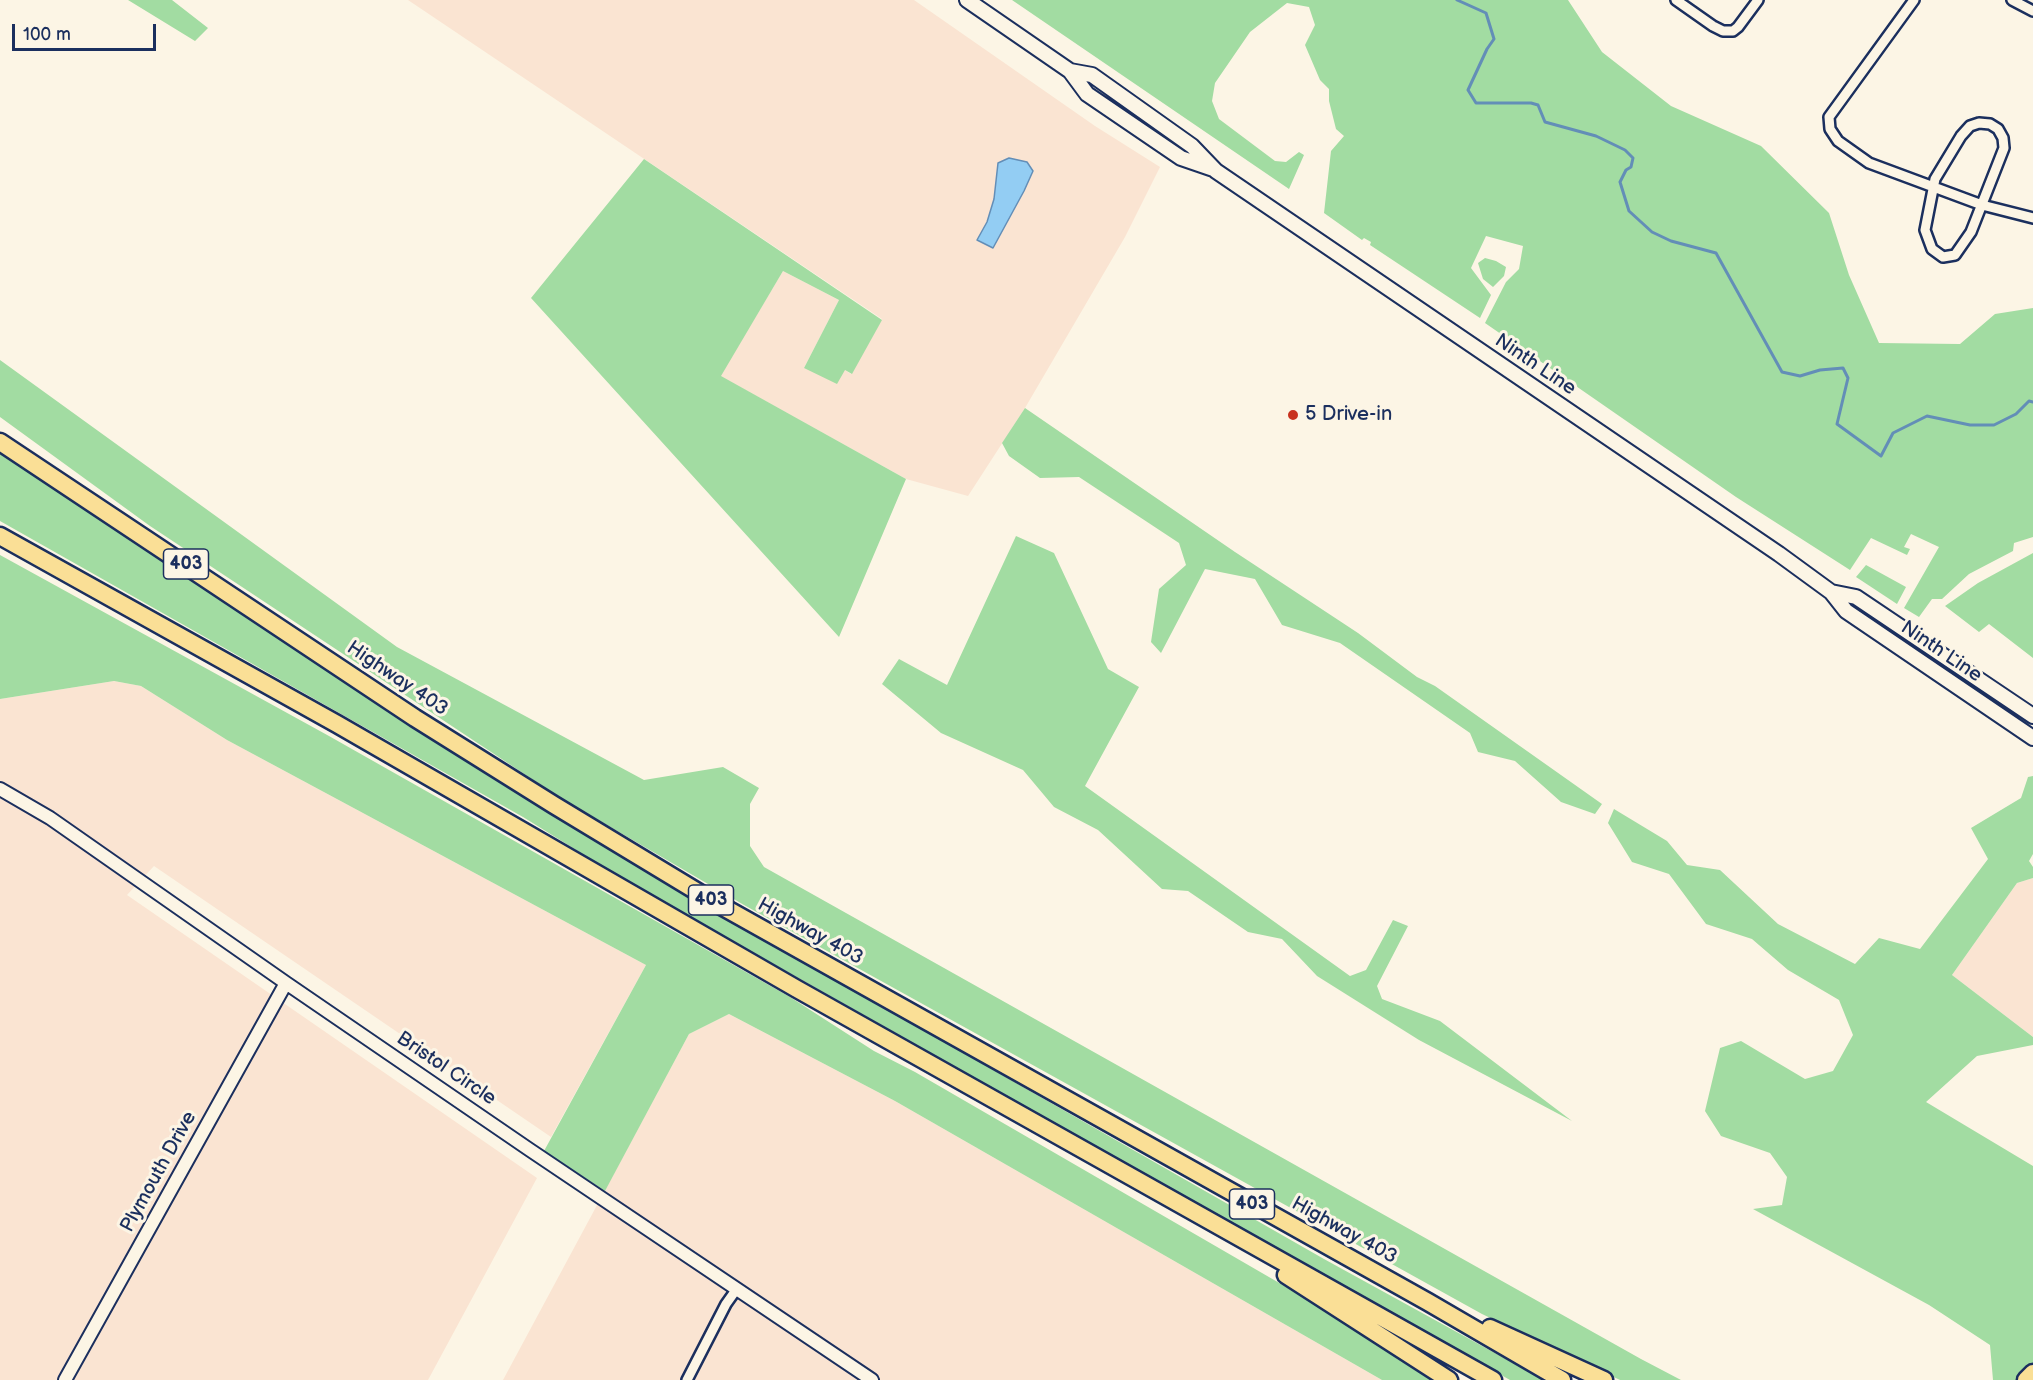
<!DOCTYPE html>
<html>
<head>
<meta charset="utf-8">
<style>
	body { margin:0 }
	#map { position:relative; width:2033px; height:1380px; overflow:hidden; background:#fcf5e5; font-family:"Balsamiq Sans",sans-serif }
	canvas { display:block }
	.scale { position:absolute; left:12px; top:24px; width:144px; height:27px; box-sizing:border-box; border:3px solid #1b2f5e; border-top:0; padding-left:8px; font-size:18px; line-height:21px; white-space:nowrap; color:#1b2f5e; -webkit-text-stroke:4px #fcf5e5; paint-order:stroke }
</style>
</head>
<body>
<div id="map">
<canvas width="2033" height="1380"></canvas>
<div class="scale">100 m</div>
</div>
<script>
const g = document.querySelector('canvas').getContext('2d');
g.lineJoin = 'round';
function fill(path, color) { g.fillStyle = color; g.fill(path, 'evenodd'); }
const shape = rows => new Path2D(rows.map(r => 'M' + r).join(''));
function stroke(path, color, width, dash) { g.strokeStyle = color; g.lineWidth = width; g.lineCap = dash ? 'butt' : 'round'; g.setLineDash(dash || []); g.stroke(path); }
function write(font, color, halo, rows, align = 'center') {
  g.font = font + ' "Balsamiq Sans",sans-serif'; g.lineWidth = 6; g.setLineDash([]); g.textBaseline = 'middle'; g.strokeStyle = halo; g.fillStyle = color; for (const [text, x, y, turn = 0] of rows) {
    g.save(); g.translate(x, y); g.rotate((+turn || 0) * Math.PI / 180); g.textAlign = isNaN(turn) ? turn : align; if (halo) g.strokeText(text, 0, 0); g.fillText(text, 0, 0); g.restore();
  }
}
fill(shape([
	[408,0,914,0,1095,126,1160,167,1125,237,1025,408,968,496,906,479,720,376,783,271,839,300,804,368,845,370,851,374,882,319],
	[114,681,141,686,227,740,646,965,551,1137,154,866,127,895,537,1178,428,1380,0,1380,0,699],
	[2033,878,2033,1037,1952,975,2017,883],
	[729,1014,895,1101,1382,1380,503,1380,689,1034]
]), '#fae4d2');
fill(shape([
	[128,0,172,0,208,28,195,41],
	[1012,0,1568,0,1602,52,1671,106,1761,146,1829,213,1849,275,1879,343,1960,344,1995,314,2033,308,2033,537,2014,543,2013,551,1969,574,1942,599,1932,599,1919,617,1904,608,1939,547,1911,534,1904,547,1910,549,1907,555,1871,538,1850,570,1736,497,1485,323,1506,282,1519,269,1523,246,1486,236,1471,268,1491,295,1480,318,1370,245,1371,242,1364,238,1362,240,1324,213,1331,151,1344,136,1336,129,1329,101,1329,89,1320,80,1305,45,1315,25,1309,7,1287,3,1250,32,1215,83,1212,101,1219,119,1275,161,1286,162,1299,152,1304,155,1289,189],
	[644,159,882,320,852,374,845,370,837,384,804,368,839,300,783,271,721,376,906,479,839,637,531,298],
	[1485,258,1496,261,1506,267,1504,276,1493,287,1483,279,1478,263],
	[0,360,397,647,644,780,723,767,759,788,750,804,750,846,764,867,1641,1359,1681,1380,1620,1380,1482,1314,744,905,559,797,150,526,0,417],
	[1025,408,1235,552,1358,633,1417,677,1435,686,1602,804,1595,814,1561,802,1515,761,1478,752,1470,733,1340,643,1282,625,1255,579,1205,569,1161,653,1151,642,1159,589,1186,565,1179,543,1079,477,1040,478,1009,456,1002,443],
	[0,452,631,863,1324,1259,1544,1380,1510,1380,623,879,523,817,0,521],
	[1016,536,1054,553,1108,669,1139,687,1085,786,1350,976,1366,970,1393,920,1408,926,1377,986,1382,999,1440,1021,1572,1121,1419,1040,1317,976,1282,939,1248,932,1188,891,1162,889,1098,830,1054,807,1023,770,941,733,882,684,899,659,947,685],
	[2033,553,2033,658,1989,624,1979,632,1945,606,1978,583],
	[0,555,329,736,790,997,874,1051,915,1072,1300,1295,1431,1380,1382,1380,895,1101,729,1014,689,1034,605,1191,544,1151,646,965,227,740,141,686,114,681,0,699],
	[1866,565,1906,587,1897,604,1856,577],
	[2033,776,2033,854,2029,861,2033,867,2033,878,2017,883,1952,975,2033,1037,2033,1045,1977,1056,1926,1102,2033,1166,2033,1371,2022,1380,1993,1380,1990,1345,1929,1305,1753,1209,1782,1205,1787,1177,1770,1153,1721,1136,1705,1111,1720,1048,1741,1041,1805,1079,1833,1071,1853,1035,1839,1000,1788,970,1752,939,1706,924,1669,874,1632,862,1608,823,1614,809,1667,841,1687,865,1720,870,1778,924,1855,964,1879,938,1920,949,1988,859,1971,828,2021,798,2028,777]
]), '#a2dca2');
const water = shape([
	[1009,158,1027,162,1033,171,1024,191,993,248,977,240,987,222,994,199,998,163,1009,158]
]);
fill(water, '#93cdf3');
stroke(water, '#638eb7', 1.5);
stroke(shape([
	[1457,0,1486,13,1494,39,1487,49,1468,90,1476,103,1531,103,1538,105,1545,122,1596,136,1625,150,1633,158,1631,167,1626,170,1620,182,1629,211,1652,232,1671,241,1716,253,1782,372,1800,376,1820,370,1843,368,1848,378,1837,424,1881,456,1893,433,1927,416,1970,425,1994,425,2016,414,2029,401,2033,402]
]), '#638eb7', 3);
const minor = shape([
	[1676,0,1713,26,1723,31,1733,31,1738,27,1758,0],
	[1914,0,1829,117,1830,129,1838,141,1869,163,1982,205,2033,218],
	[2012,0,2033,11],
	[1979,123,1990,124,1998,129,2003,138,2004,148,1971,232,1955,255,1943,257,1932,249,1925,230,1935,179,1961,136,1970,126,1979,123],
	[687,1380,726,1304,736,1290]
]);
const tertiary = shape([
	[0,789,50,818,286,983,530,1150,872,1380],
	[65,1380,286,983]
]);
const secondary = shape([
	[967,0,1070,71,1087,94,1181,158,1213,169],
	[1070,71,1092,75,1192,146,1216,171,1779,554,1831,592,1846,611,2033,738],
	[1831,592,1856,597,2033,716]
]);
const motorway = shape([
	[0,442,415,718,554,805,716,903,1428,1302,1562,1380],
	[0,536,337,724,797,989,1493,1380],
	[1286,1275,1449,1380],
	[1490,1328,1604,1380],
	[2026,1380,2033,1373]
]);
stroke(minor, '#1b2f5e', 14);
stroke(tertiary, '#1b2f5e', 16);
stroke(secondary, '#1b2f5e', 18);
stroke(motorway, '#1b2f5e', 21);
stroke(minor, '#fcf5e5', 9);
stroke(tertiary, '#fcf5e5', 12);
stroke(secondary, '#fcf5e5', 14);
stroke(motorway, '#fadf96', 16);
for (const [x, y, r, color] of [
	[1293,415,6,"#c8321e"]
]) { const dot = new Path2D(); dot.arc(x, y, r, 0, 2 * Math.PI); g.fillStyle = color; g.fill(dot); stroke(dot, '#fcf5e5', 2); }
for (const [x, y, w] of [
	[186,564,45],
	[711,900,45],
	[1252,1204,45]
]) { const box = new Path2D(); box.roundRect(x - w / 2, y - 15, w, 30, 4.5); g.fillStyle = '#fcf5e5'; g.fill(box); stroke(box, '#1b2f5e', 1.5); }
write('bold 18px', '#1b2f5e', null, [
	["403",186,564],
	["403",711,900],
	["403",1252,1204]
]);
write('20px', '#1b2f5e', '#fcf5e5', [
	["Ninth Line",1535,365,34],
	["Ninth Line",1941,652,34],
	["Highway 403",397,679,34],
	["Highway 403",810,932,29],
	["Bristol Circle",446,1069,34],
	["Plymouth Drive",159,1172,-61],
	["Highway 403",1344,1231,29]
]);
write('20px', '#1b2f5e', '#fcf5e5', [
	["5 Drive-in",1305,415]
], 'left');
</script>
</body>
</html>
